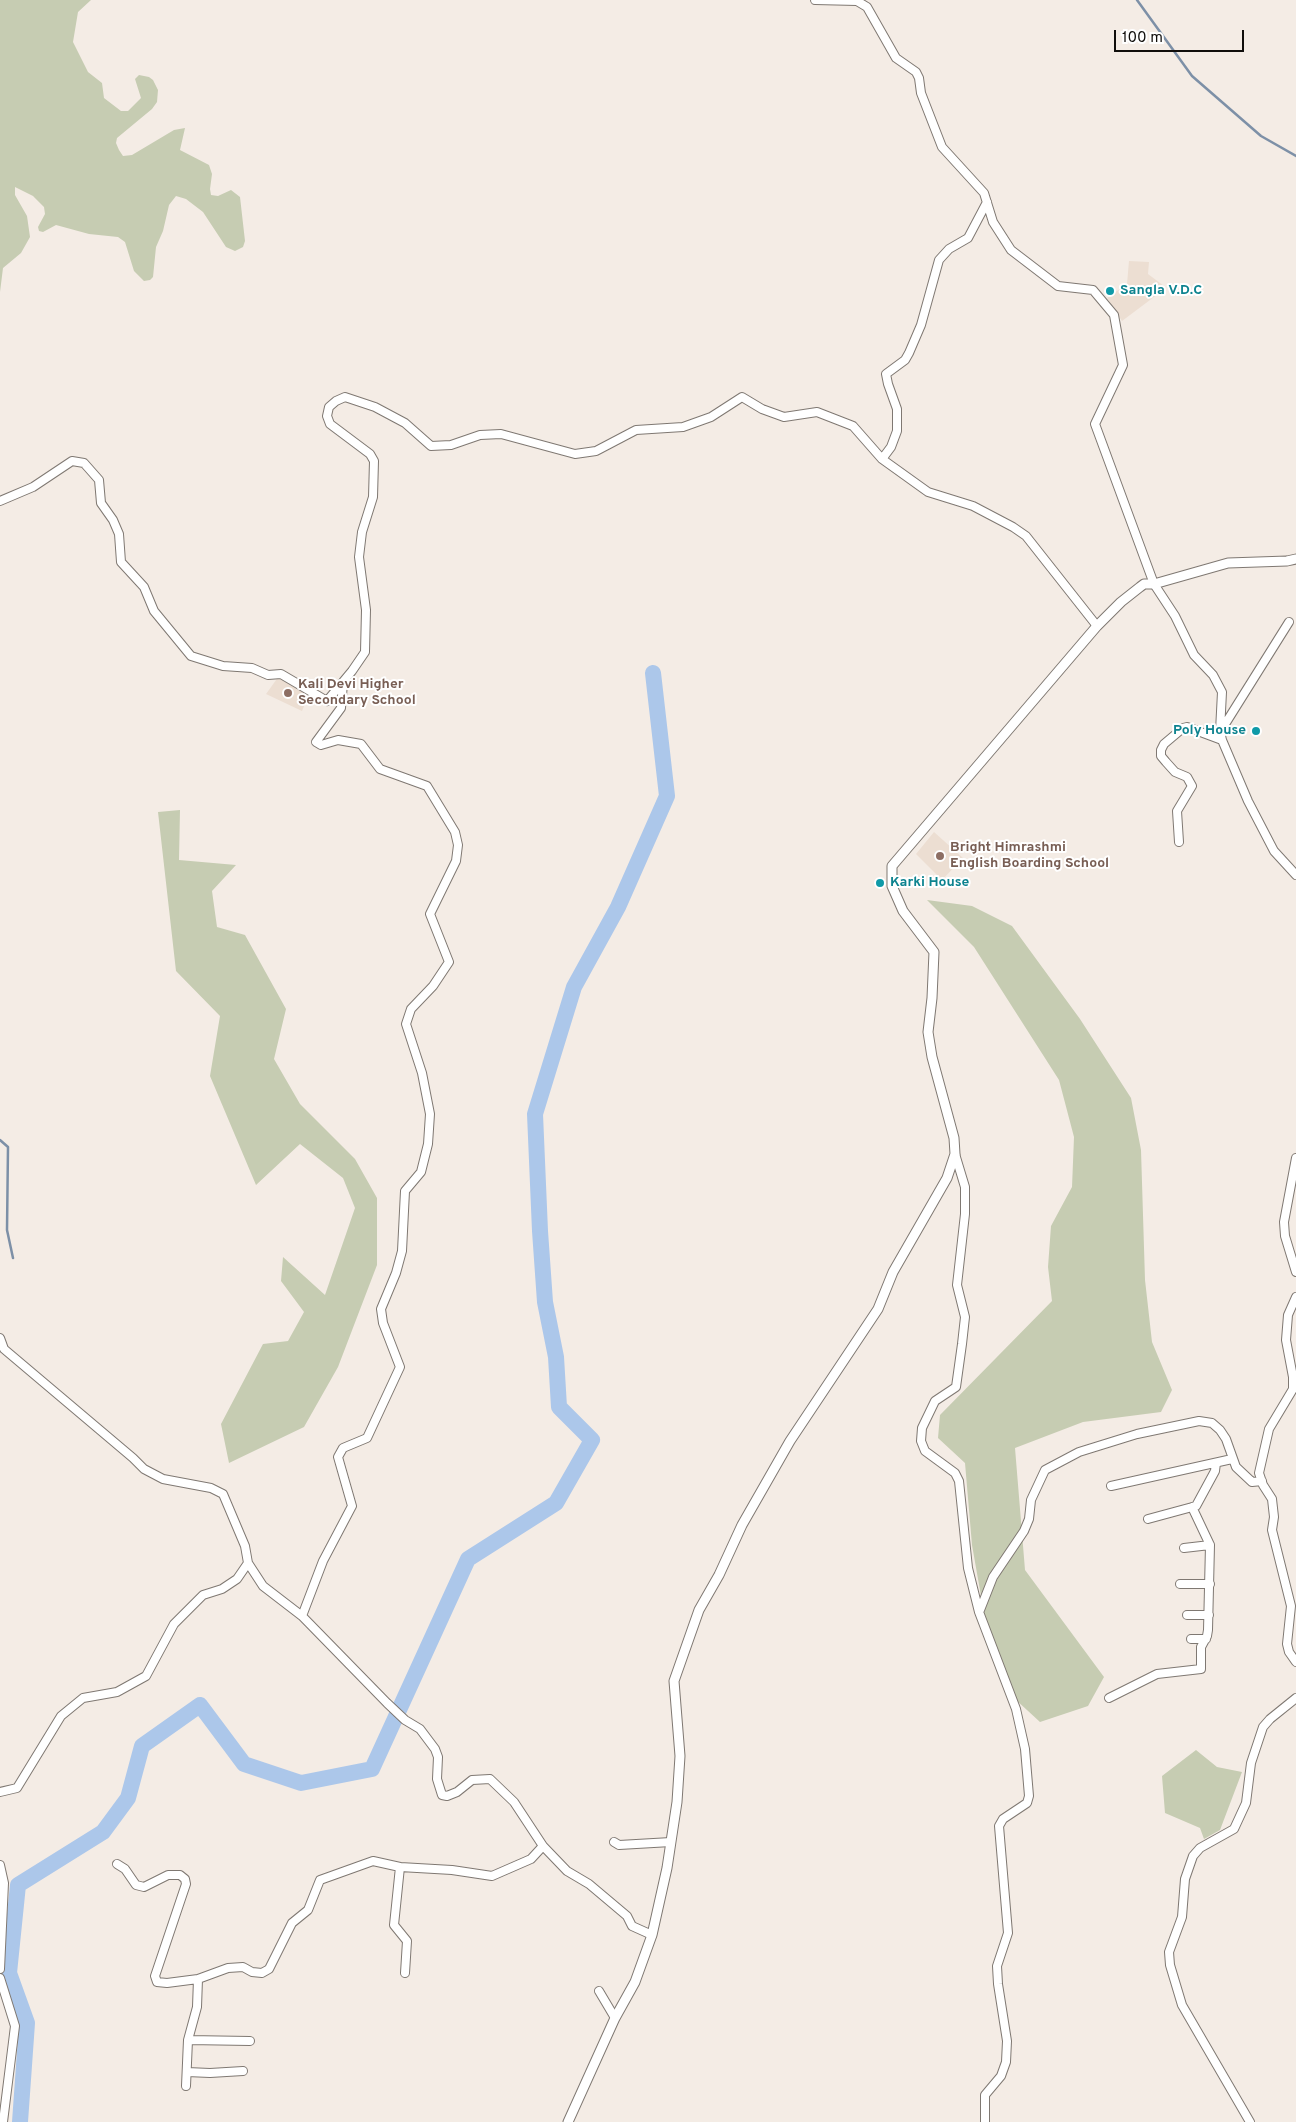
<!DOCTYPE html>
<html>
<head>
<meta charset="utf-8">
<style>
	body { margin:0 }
	#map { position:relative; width:1296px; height:2122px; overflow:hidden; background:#f4ece5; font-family:Overpass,sans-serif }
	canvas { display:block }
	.scale { position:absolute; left:1114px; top:30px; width:130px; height:22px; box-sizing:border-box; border:2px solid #100e0b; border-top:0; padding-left:6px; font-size:15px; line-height:18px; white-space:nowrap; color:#100e0b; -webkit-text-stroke:4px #fff; paint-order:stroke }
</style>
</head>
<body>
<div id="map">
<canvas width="1296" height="2122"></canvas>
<div class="scale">100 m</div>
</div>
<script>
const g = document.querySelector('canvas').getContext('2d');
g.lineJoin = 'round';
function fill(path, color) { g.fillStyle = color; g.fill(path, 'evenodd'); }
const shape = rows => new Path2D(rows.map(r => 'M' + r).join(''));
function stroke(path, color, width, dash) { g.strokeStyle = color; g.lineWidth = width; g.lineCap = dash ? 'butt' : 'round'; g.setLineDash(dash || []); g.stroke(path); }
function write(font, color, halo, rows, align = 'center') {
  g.font = font + ' Overpass,sans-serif'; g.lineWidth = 4; g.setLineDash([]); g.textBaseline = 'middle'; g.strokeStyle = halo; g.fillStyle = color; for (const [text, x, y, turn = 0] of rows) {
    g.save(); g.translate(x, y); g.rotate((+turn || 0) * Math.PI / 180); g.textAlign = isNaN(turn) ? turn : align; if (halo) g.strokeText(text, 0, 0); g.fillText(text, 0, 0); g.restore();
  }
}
fill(shape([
	[1129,261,1149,262,1148,274,1164,286,1162,291,1122,321,1107,298,1127,284],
	[279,676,310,692,302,711,266,694],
	[934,832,963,858,942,880,916,854]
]), '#ecded2');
fill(shape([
	[0,0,91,0,78,12,73,42,88,72,102,83,104,98,121,111,128,111,141,98,135,79,139,75,149,77,153,80,158,90,157,102,152,109,117,138,116,143,119,150,123,156,132,155,174,130,185,128,180,150,209,165,212,174,210,189,211,195,218,196,231,190,240,197,245,241,243,247,235,251,226,247,203,212,186,199,176,196,169,205,163,231,156,247,153,277,150,280,144,281,134,271,125,242,118,237,89,234,56,225,43,232,39,231,38,227,45,214,44,207,33,196,15,187,15,195,27,216,30,237,21,253,3,268,0,292],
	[180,810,179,860,236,865,212,891,217,927,245,935,286,1009,274,1059,300,1104,355,1159,377,1198,377,1265,338,1367,304,1427,229,1463,221,1424,263,1344,288,1341,304,1312,281,1281,283,1257,325,1295,355,1208,343,1178,300,1144,256,1185,210,1076,220,1016,176,971,158,812],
	[927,900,972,906,1012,926,1080,1019,1131,1098,1141,1150,1145,1280,1152,1342,1172,1390,1161,1412,1083,1422,1015,1448,1025,1570,1104,1677,1088,1706,1040,1722,1015,1699,987,1630,972,1545,965,1463,938,1438,940,1415,1052,1301,1048,1267,1051,1226,1072,1187,1074,1137,1059,1080,974,947],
	[1196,1750,1217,1767,1242,1772,1220,1830,1204,1839,1200,1828,1165,1813,1162,1776]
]), '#c6ccb2');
stroke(shape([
	[1137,0,1192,76,1261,136,1296,156],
	[0,1140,8,1147,7,1230,13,1258]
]), '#7d90a7', 2.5);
stroke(shape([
	[20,2122,27,2023,9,1973,18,1885,103,1832,128,1798,142,1746,200,1705,244,1764,301,1783,372,1769,468,1559,556,1503,592,1440,559,1407,556,1357,545,1302,540,1231,535,1114,574,987,618,907,667,796,653,673]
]), '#acc7ea', 16);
const minor = shape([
	[815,0,857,1,867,7,896,58,916,72,919,78,921,93,942,147,984,193,993,222,1011,250,1058,286,1093,290,1114,315,1123,365,1095,424,1154,584,1175,616,1194,655,1213,675,1222,692,1220,731,1222,740,1248,801,1274,851,1296,875],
	[882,459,891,447,897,431,897,409,888,384,886,374,905,360,909,353,921,325,939,260,949,249,968,238,987,202],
	[0,501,33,487,72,461,84,463,99,480,101,503,113,520,119,534,121,562,144,587,154,611,191,656,223,666,252,668,268,675,281,674,327,701,352,671,365,652,366,610,359,557,362,532,373,497,374,461,370,454,330,424,327,416,329,407,336,401,345,397,375,407,405,423,431,446,451,445,480,435,501,434,575,454,596,451,636,430,683,427,711,417,742,397,762,409,784,417,817,412,853,426,882,459,928,492,973,506,1013,527,1026,536,1097,626],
	[343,683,341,708,316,742,321,745,338,740,361,744,380,769,427,786,455,832,458,845,456,861,430,914,449,962,433,986,411,1009,406,1024,422,1073,430,1114,428,1144,421,1172,405,1191,402,1251,396,1273,381,1309,383,1323,400,1367,367,1438,343,1448,338,1457,352,1506,323,1561,302,1616,387,1703,405,1720,420,1729,435,1749,438,1757,437,1779,442,1795,447,1796,457,1792,472,1780,490,1779,514,1802,543,1846,567,1871,589,1884,627,1916,632,1926,652,1935],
	[1222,729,1289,622],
	[1179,842,1177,811,1192,786,1187,777,1175,772,1166,762,1161,756,1161,750,1164,744,1183,728,1187,727,1222,740],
	[955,1154,965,1187,965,1214,957,1285,965,1317,962,1344,956,1387,935,1401,922,1428,921,1441,925,1451,955,1473,959,1481,968,1568,979,1612,1016,1709,1025,1749,1029,1796,1027,1803,1003,1819,999,1826,1008,1933,997,1966,998,1984,1007,2041,1006,2062,1001,2076,985,2095,985,2122],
	[1296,1158,1284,1222,1285,1236,1296,1272],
	[1296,1297,1288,1315,1286,1340,1293,1377,1293,1389,1269,1429,1259,1473,1263,1485,1272,1499,1274,1517,1272,1530,1291,1606,1287,1644,1289,1652,1296,1662],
	[0,1338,4,1349,133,1458,144,1469,163,1479,211,1488,223,1494,245,1546,248,1563,263,1586,302,1616],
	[1111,1486,1232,1459],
	[1148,1519,1196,1506,1215,1471,1216,1463],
	[1184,1548,1210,1545,1192,1507],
	[1180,1584,1210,1584],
	[980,1610,993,1577,1024,1531,1029,1519,1031,1500,1045,1470,1079,1452,1137,1434,1199,1421,1212,1423,1220,1430,1226,1439,1236,1467,1252,1482,1262,1481],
	[1187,1615,1209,1615],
	[1191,1639,1206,1639],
	[1109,1698,1157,1674,1201,1669,1201,1647,1207,1636,1208,1630,1210,1545],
	[0,1792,17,1788,61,1716,83,1698,117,1692,146,1676,174,1624,203,1595,222,1589,237,1579,248,1563],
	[614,1842,619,1845,671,1842],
	[117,1864,125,1869,136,1885,144,1887,168,1875,180,1875,185,1879,186,1884,155,1976,157,1982,167,1983,198,1979,228,1968,243,1967,252,1972,262,1973,269,1969,292,1923,308,1910,320,1880,373,1861,400,1867],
	[0,1865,4,1883,0,1969],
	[405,1973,407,1941,394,1925,400,1867,452,1870,492,1876,531,1859,543,1846],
	[0,1978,15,2026,3,2122],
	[599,1991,615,2018],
	[188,2040,250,2041],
	[187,2072,210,2073,243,2071],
	[186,2086,188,2040,197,2007,198,1979],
	[1250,2122,1182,2005,1170,1965,1169,1952,1182,1917,1185,1879,1193,1856,1200,1848,1234,1829,1246,1803,1251,1763,1263,1727,1270,1719,1296,1698]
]);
const tertiary = shape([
	[568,2122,615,2018,635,1982,652,1935,667,1868,677,1802,680,1756,674,1681,699,1610,719,1575,742,1525,790,1441,878,1309,893,1272,947,1178,955,1154,954,1138,932,1057,928,1032,932,998,934,952,903,911,892,886,892,866,1097,626,1121,602,1140,587,1144,584,1154,584,1228,563,1287,561,1296,559]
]);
stroke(minor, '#7f7872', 10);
stroke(tertiary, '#7f7872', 11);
stroke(minor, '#fff', 8);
stroke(tertiary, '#fff', 9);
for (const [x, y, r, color] of [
	[1110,291,5,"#0f9aa8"],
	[288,693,5,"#8d6e63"],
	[1256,731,5,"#0f9aa8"],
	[940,856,5,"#8d6e63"],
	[880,883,5,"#0f9aa8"]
]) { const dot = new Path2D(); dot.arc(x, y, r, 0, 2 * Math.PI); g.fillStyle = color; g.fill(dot); stroke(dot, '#fff', 2); }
write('bold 14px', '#0d838f', '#fff', [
	["Sangla V.D.C",1120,291],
	["Poly House",1246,731,"right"],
	["Karki House",890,883]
], 'left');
write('bold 14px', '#785e54', '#fff', [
	["Kali Devi Higher",298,685],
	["Secondary School",298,701],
	["Bright Himrashmi",950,848],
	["English Boarding School",950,864]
], 'left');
</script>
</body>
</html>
